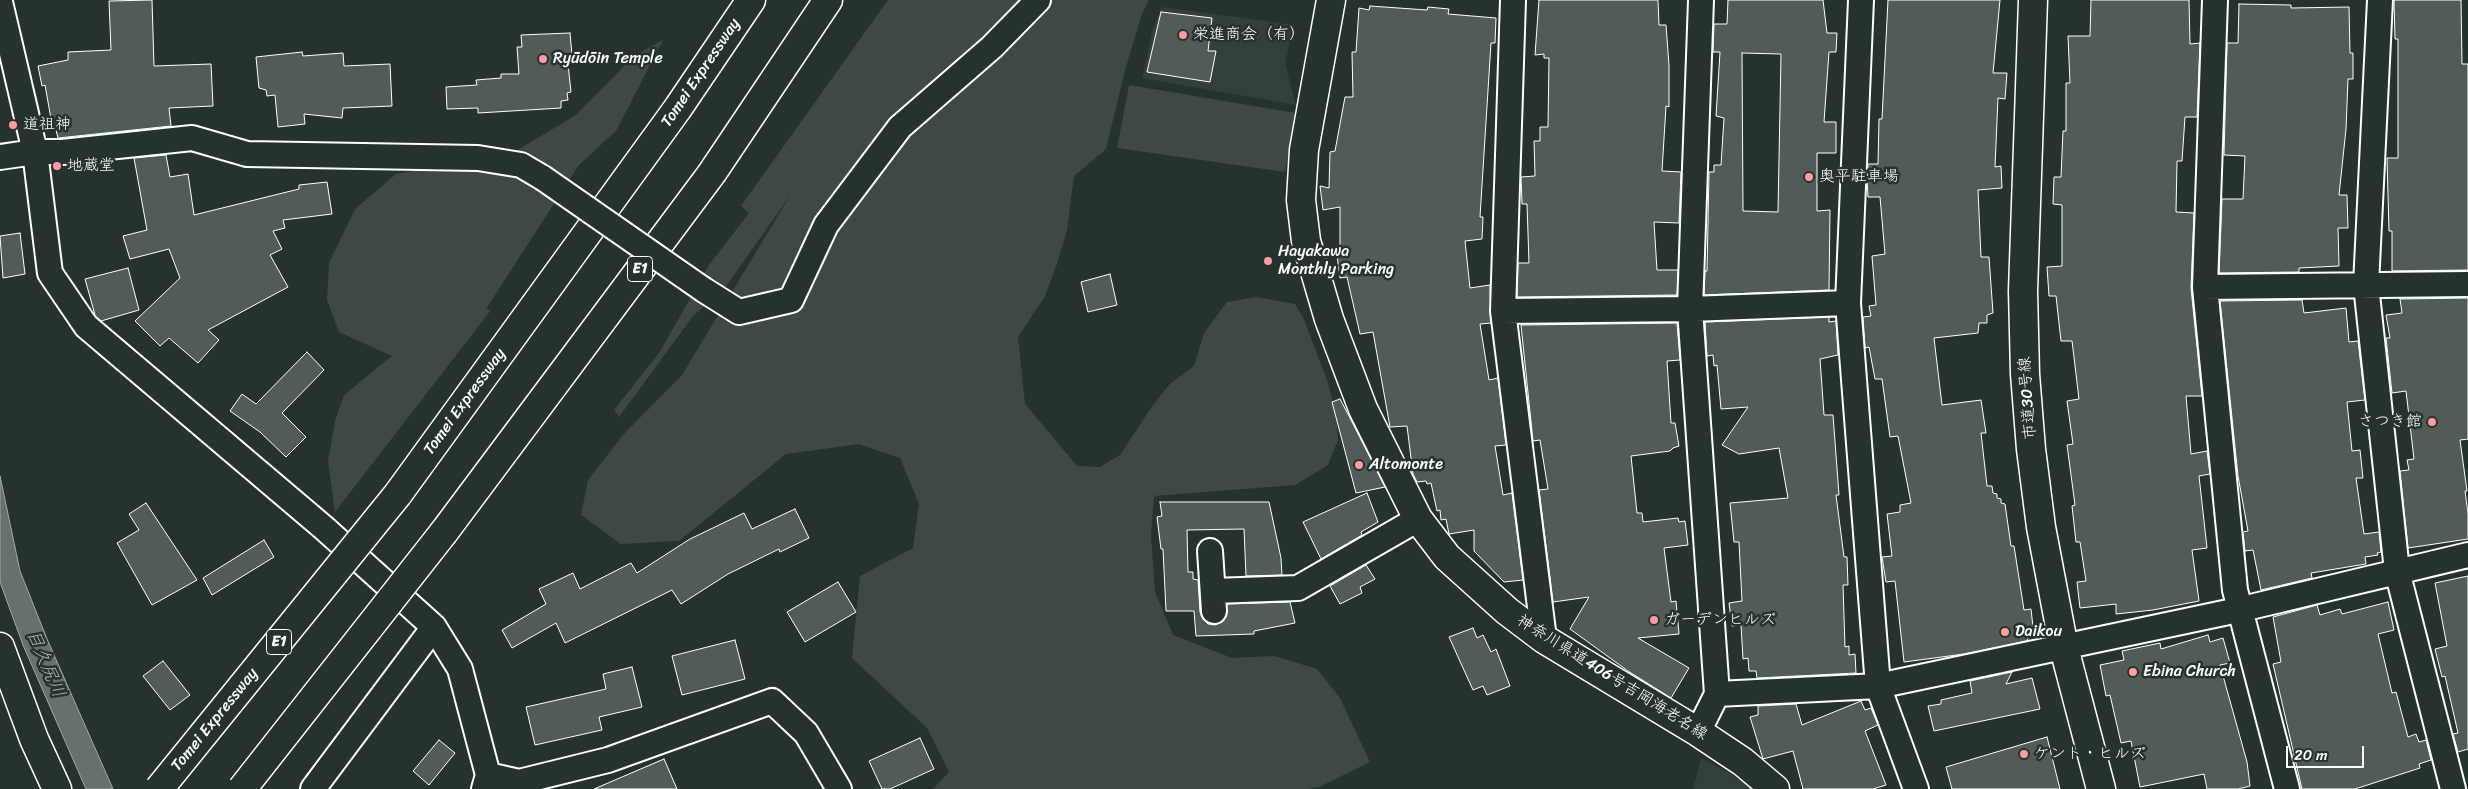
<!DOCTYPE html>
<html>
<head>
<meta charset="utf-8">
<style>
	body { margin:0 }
	#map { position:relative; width:2468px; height:789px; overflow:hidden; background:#26332d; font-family:Sriracha,sans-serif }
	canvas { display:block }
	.scale { position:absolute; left:2286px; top:746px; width:78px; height:22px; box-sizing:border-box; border:2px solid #fff; border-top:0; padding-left:6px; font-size:15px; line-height:18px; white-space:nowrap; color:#fff; -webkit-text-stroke:4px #26332d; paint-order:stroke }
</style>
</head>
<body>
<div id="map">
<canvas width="2468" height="789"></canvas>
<div class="scale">20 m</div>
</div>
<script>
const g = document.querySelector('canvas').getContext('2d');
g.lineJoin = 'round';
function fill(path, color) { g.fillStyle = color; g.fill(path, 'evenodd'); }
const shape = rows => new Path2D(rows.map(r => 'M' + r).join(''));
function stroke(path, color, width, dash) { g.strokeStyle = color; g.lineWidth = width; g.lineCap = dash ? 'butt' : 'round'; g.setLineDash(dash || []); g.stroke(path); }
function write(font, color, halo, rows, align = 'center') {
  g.font = font + ' Sriracha,"Klee One",sans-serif'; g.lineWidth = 5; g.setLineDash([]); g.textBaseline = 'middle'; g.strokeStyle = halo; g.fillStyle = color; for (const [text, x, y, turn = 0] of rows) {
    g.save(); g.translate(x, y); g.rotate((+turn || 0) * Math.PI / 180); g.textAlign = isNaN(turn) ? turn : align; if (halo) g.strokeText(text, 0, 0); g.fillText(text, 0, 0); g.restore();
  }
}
fill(shape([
	[1162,7,1294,25,1285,63,1296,105,1142,78,1153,28],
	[1701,758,1730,773,1753,789,1693,789]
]), '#333f3a');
fill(shape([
	[888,0,1149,0,1142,14,1125,70,1106,149,1074,176,1067,230,1057,264,1045,296,1018,337,1025,404,1077,466,1100,467,1120,455,1153,405,1170,384,1194,366,1204,333,1227,302,1256,297,1295,304,1303,317,1328,383,1337,420,1338,440,1328,465,1295,485,1154,496,1151,534,1155,592,1173,635,1232,658,1274,656,1317,669,1340,698,1370,762,1319,787,1308,789,933,789,949,772,927,728,852,658,860,576,913,548,919,504,900,458,859,444,786,454,679,541,621,544,581,515,588,480,623,435,682,375,791,194,725,288,693,316,619,417,614,410,659,353,709,265,749,213,741,206],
	[663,40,616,131,579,165,486,309,491,310,335,512,328,461,335,421,344,395,392,356,339,332,327,300,329,263,355,209,396,174,444,166,494,164,576,115,634,56],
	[1129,85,1296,113,1285,172,1117,148]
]), '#3e4944');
const water = shape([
	[0,476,20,571,47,639,113,789,86,789,23,645,0,582,0,476]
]);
fill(water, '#67706c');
stroke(water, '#a4a9a7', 1);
const building = shape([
	[152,0,154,66,211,64,213,106,169,108,171,126,58,138,56,130,53,130,45,85,42,86,38,66,68,60,68,52,111,50,109,1,152,0],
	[1539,0,1658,0,1659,25,1666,25,1669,65,1669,107,1666,106,1662,171,1681,172,1679,223,1654,222,1657,270,1678,270,1677,295,1517,297,1518,263,1529,263,1527,204,1522,204,1521,177,1535,176,1534,141,1540,141,1540,127,1548,127,1549,58,1544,58,1544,54,1535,55,1539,0],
	[1728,0,1823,0,1827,33,1837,33,1836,52,1829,52,1824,122,1836,122,1836,153,1817,153,1817,211,1830,210,1829,290,1704,295,1705,271,1707,271,1709,172,1714,172,1714,165,1721,165,1724,118,1716,116,1720,52,1713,52,1714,24,1727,24,1728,0],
	[1742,53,1781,54,1778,212,1743,211,1742,53],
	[1888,0,2000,0,1993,73,2007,73,2005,99,1998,98,1995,167,2001,166,2002,188,1978,190,1981,257,1989,257,1993,313,1987,315,1987,323,1979,323,1978,333,1934,338,1942,405,1981,400,1986,433,1981,433,1987,486,1992,486,1993,493,1997,494,1997,498,2001,499,2001,503,2005,504,2011,546,2014,546,2024,610,2031,609,2033,627,2027,641,1964,654,1904,662,1895,581,1886,582,1882,557,1892,556,1887,514,1900,512,1900,505,1911,503,1898,436,1890,437,1882,379,1875,379,1869,347,1865,348,1863,317,1871,316,1869,306,1876,305,1872,256,1885,254,1880,197,1868,197,1867,179,1868,164,1878,164,1879,119,1882,119,1888,0],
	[2091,0,2189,0,2190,44,2200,43,2197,117,2185,117,2182,161,2177,161,2176,212,2194,213,2191,288,2202,396,2186,396,2191,454,2207,451,2210,474,2199,476,2207,548,2192,550,2199,601,2153,610,2116,614,2116,604,2080,608,2077,582,2086,581,2080,542,2076,542,2072,506,2075,505,2067,445,2073,444,2067,401,2079,399,2072,341,2061,341,2056,296,2049,296,2047,267,2062,266,2062,205,2053,204,2054,177,2061,177,2063,131,2066,131,2066,83,2070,83,2068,36,2090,36,2091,0],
	[2394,0,2461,0,2462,64,2468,64,2468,270,2392,271,2392,231,2389,231,2387,158,2398,158,2398,39,2395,39,2394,0],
	[2239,4,2291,5,2291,8,2349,7,2350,53,2353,53,2353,79,2348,79,2346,129,2339,195,2347,195,2348,228,2338,228,2339,266,2299,268,2299,272,2219,273,2222,199,2243,199,2245,156,2224,155,2227,43,2238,43,2239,4],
	[1370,6,1427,10,1428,7,1449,9,1448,14,1496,18,1495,43,1491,43,1480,217,1483,217,1482,239,1465,241,1470,288,1490,285,1491,323,1480,324,1489,380,1498,378,1506,445,1495,446,1503,495,1512,493,1523,580,1504,582,1474,551,1474,530,1449,534,1446,519,1441,520,1440,510,1437,511,1431,483,1427,484,1426,481,1417,482,1413,474,1407,426,1390,427,1373,332,1360,334,1347,277,1340,278,1337,255,1340,254,1340,207,1323,210,1320,186,1329,188,1330,152,1335,151,1345,97,1353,97,1352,52,1356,52,1359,8,1369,10,1370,6],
	[1161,12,1212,18,1208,51,1216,51,1210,82,1147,72,1161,12],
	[570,33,572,55,567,55,571,92,567,93,568,100,561,101,561,108,478,113,478,108,447,109,446,87,477,85,476,80,501,78,501,74,519,74,517,47,522,47,521,35,570,33],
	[302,52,303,56,343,53,344,66,390,64,392,106,343,108,342,118,304,114,305,124,278,127,275,95,267,96,266,90,259,88,256,57,302,52],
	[166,155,170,177,188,174,194,215,299,189,299,185,327,182,332,214,283,220,285,228,273,231,282,249,270,255,288,287,208,330,219,340,198,363,169,338,160,346,135,321,180,278,169,249,130,259,123,236,147,230,134,158,166,155],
	[20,233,25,274,3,278,0,236,20,233],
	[128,268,139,310,101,321,95,315,85,279,128,268],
	[1110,274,1117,305,1088,312,1081,282,1110,274],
	[2468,298,2468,439,2460,440,2467,491,2465,491,2468,513,2468,539,2408,548,2400,471,2409,470,2407,460,2414,459,2406,391,2392,393,2386,338,2390,338,2386,315,2402,313,2400,299,2468,298],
	[2302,300,2304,313,2346,308,2349,342,2358,341,2365,400,2347,402,2352,451,2360,450,2363,478,2356,478,2364,534,2379,532,2381,552,2377,553,2378,555,2365,557,2366,564,2311,573,2312,578,2261,590,2253,550,2245,551,2243,532,2248,531,2238,476,2220,301,2302,300],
	[1829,317,1829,322,1836,321,1838,355,1820,359,1824,415,1833,415,1839,495,1836,495,1844,557,1847,557,1848,585,1843,585,1845,647,1849,646,1849,655,1855,654,1856,673,1757,678,1756,671,1749,671,1748,658,1743,659,1741,625,1732,626,1729,603,1742,601,1739,542,1734,542,1730,503,1788,498,1779,448,1739,454,1722,445,1748,407,1721,409,1717,365,1714,366,1713,355,1707,356,1705,322,1829,317],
	[1677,323,1680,360,1667,361,1671,423,1675,423,1679,446,1673,448,1670,451,1631,456,1637,513,1642,513,1643,522,1678,518,1679,522,1685,521,1688,545,1664,548,1671,602,1676,601,1679,634,1638,638,1689,668,1671,698,1628,671,1570,629,1589,597,1553,602,1539,490,1548,489,1540,440,1533,441,1521,325,1677,323],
	[307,352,324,370,282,413,306,437,286,457,260,432,230,411,242,394,256,404,307,352],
	[1340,399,1349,416,1385,487,1356,493,1332,402,1340,399],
	[1367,493,1378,522,1361,532,1362,535,1321,559,1303,522,1367,493],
	[1160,502,1269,502,1281,558,1282,575,1246,576,1244,529,1187,530,1188,572,1193,572,1193,579,1198,580,1200,612,1203,619,1208,624,1215,625,1222,622,1226,617,1227,604,1290,602,1295,623,1254,631,1254,634,1196,636,1194,611,1166,611,1163,549,1161,549,1157,517,1162,516,1160,502],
	[146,503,197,580,152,605,117,543,139,530,129,514,146,503],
	[795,509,809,538,780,552,779,549,728,574,681,604,672,590,565,643,556,623,512,648,502,630,546,604,539,589,573,573,580,589,631,563,637,573,690,539,744,513,752,529,795,509],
	[264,540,274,557,212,595,203,578,264,540],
	[1366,565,1375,579,1360,587,1362,593,1340,604,1330,586,1366,565],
	[2468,576,2468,749,2458,752,2453,734,2458,733,2445,676,2442,677,2435,649,2447,646,2435,583,2468,576],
	[838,582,856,612,805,642,787,612,838,582],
	[2388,602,2394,630,2378,634,2392,693,2396,692,2408,737,2416,734,2419,742,2426,740,2431,760,2419,764,2420,768,2355,789,2302,789,2273,664,2281,662,2273,617,2317,605,2320,615,2340,609,2342,614,2388,602],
	[1473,628,1477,638,1483,635,1491,652,1496,649,1510,686,1487,695,1483,686,1473,690,1449,637,1473,628],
	[2208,635,2210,642,2223,638,2230,663,2220,665,2247,762,2250,786,2238,789,2207,789,2204,774,2140,787,2131,741,2121,743,2110,695,2106,696,2100,665,2124,660,2122,651,2160,643,2161,649,2208,635],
	[735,640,745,679,682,695,672,656,735,640],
	[163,661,190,695,170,710,143,676,163,661],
	[632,667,642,707,599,717,602,730,535,745,526,707,606,689,603,674,632,667],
	[2012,672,2006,684,2032,678,2040,709,1934,731,1928,706,1941,704,1941,700,1972,693,1970,681,2012,672],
	[1861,701,1865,710,1871,708,1878,725,1865,731,1886,785,1873,789,1803,789,1793,751,1763,759,1750,717,1758,715,1758,706,1796,704,1802,725,1861,701],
	[2047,737,2060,789,1952,789,1946,767,2047,737],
	[920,738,934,769,890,789,882,789,869,761,920,738],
	[439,740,455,753,429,785,413,771,439,740],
	[664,759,677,789,594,789,664,759]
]);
fill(building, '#515c57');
stroke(building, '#fff', 1);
const street = shape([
	[1513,0,1503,311,1544,639],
	[1861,0,1848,303,1878,686,1916,789],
	[2215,0,2205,287,2235,590,2287,789],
	[2380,0,2366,285,2397,571,2453,789],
	[0,2,35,152,50,273,86,326,324,528,434,627,460,669,488,775,484,789],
	[0,157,35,152,62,152,192,138,247,154,478,158,521,165,543,178],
	[2205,287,2468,284],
	[704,290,739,312,791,300,826,225,900,127,992,47,1038,0],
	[1503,311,1690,309,1848,303],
	[1210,551,1214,611],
	[1213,591,1298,588,1418,519],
	[1717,694,1878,686,2238,610,2468,555],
	[1698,732,1717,694,1690,309,1701,0],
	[488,775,519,782,608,760,772,701,806,733,839,789],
	[313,789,434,627]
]);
const secondary = shape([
	[1331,0,1304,150,1301,200,1306,241,1329,319,1363,409,1418,519,1447,557,1507,611,1544,639,1698,732,1743,762,1775,789],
	[2033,0,2023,291,2025,374,2031,449,2041,527,2064,648,2101,789],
	[0,647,34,739,57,789]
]);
const highway = shape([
	[398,494,678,108,751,0],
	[444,532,712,173,828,0]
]);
stroke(street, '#fff', 28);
stroke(secondary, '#fff', 31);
stroke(highway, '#fff', 31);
stroke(street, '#26332d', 24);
stroke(secondary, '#26332d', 28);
stroke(highway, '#26332d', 28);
const streetBridge = shape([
	[543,178,704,290]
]);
const highwayBridge = shape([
	[159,789,398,494],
	[242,789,444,532]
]);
stroke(streetBridge, '#fff', 28, []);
stroke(highwayBridge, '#fff', 31, []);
stroke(streetBridge, '#26332d', 24);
stroke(highwayBridge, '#26332d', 28);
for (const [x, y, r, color] of [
	[1183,35,5,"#ff9aa2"],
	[543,59,5,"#ff9aa2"],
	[13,125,5,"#ff9aa2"],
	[57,166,5,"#ff9aa2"],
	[1809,177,5,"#ff9aa2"],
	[1268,261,5,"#ff9aa2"],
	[2432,422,5,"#ff9aa2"],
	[1359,465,5,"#ff9aa2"],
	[1654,620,5,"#ff9aa2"],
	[2005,632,5,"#ff9aa2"],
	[2133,672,5,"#ff9aa2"],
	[2024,754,5,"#ff9aa2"]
]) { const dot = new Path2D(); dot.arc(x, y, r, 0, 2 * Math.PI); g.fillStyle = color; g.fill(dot); stroke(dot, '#26332d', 2); }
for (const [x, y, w] of [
	[640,269,25],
	[279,642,25]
]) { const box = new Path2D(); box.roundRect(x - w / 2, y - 12.5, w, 25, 4); g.fillStyle = '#26332d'; g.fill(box); stroke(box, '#fff', 1); }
write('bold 15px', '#fff', null, [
	["E1",640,269],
	["E1",279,642]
]);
write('16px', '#fff', '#26332d', [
	["栄進商会（有）",1193,35],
	["Ryūdōin Temple",553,59],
	["道祖神",23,125],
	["地蔵堂",67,166],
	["奥平駐車場",1819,177],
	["Hayakawa",1278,252],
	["Monthly Parking",1278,270],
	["さつき館",2422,422,"right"],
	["Altomonte",1369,465],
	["ガーデンヒルズ",1664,620],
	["Daikou",2015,632],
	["Ebina Church",2143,672],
	["ケント・ヒルズ",2034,754]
], 'left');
write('16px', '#fff', '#26332d', [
	["Tomei Expressway",701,73,-56],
	["市道30号線",2028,398,-94],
	["Tomei Expressway",465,402,-54],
	["神奈川県道406号吉岡海老名線",1612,678,32],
	["Tomei Expressway",215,720,-51]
]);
write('italic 18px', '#b3b8b6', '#26332d', [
	["目久尻川",45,664,67]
]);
</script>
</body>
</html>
